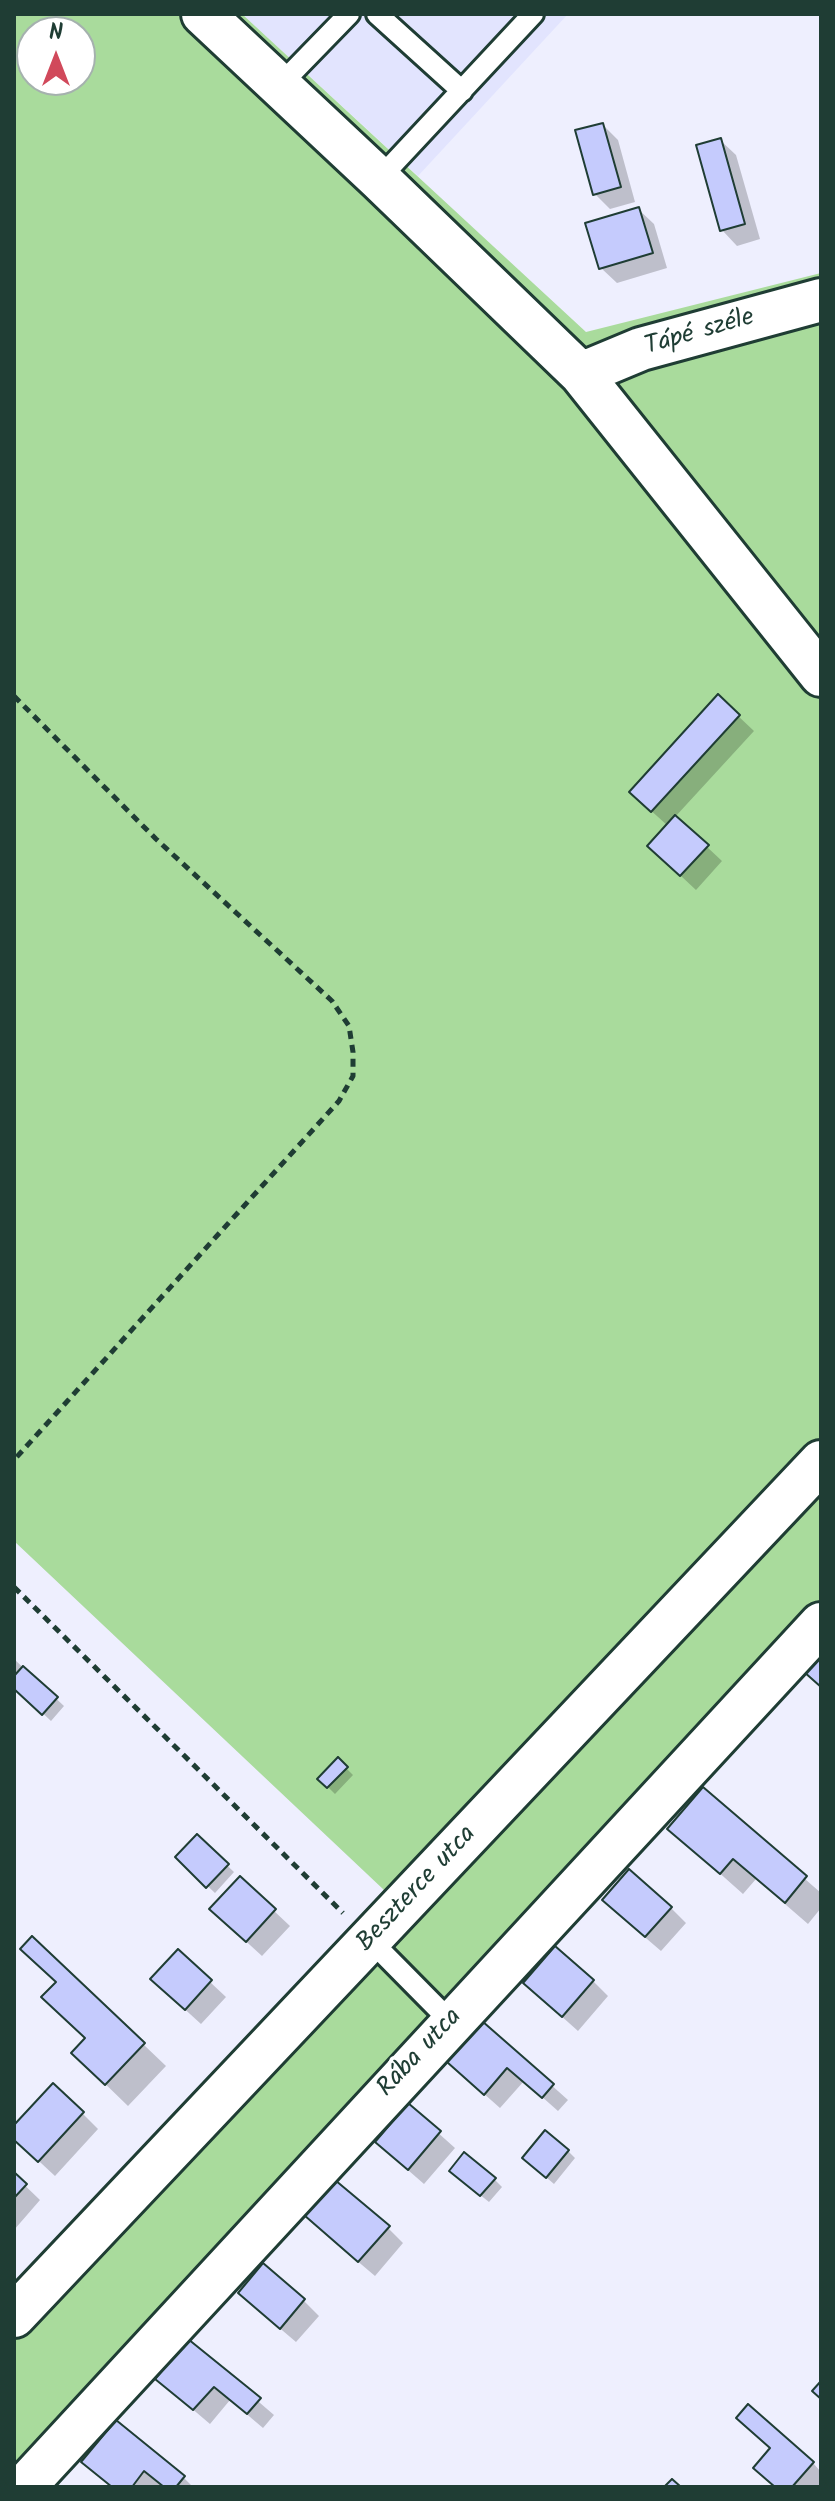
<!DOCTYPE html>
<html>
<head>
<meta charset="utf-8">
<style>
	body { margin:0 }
	#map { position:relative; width:835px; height:2501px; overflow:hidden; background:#eeeffe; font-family:Kalam,sans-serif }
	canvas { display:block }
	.frame { position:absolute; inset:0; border:16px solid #1f3d34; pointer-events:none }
	.north { position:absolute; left:16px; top:16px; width:80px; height:80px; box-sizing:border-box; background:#fff; border:2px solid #a5b1ae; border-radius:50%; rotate:0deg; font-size:22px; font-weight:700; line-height:32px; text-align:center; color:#1f3d34 }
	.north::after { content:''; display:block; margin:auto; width:28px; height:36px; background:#d1495b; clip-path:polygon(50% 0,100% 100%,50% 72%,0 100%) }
</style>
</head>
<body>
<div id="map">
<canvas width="835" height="2501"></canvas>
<div class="frame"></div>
<div class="north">N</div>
</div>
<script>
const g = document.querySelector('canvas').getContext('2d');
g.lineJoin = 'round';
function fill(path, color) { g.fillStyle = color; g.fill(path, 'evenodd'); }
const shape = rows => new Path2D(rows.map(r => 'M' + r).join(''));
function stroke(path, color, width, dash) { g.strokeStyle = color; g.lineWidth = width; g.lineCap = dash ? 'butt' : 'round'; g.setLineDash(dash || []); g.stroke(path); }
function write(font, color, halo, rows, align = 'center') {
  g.font = font + ' Kalam,sans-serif'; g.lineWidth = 7; g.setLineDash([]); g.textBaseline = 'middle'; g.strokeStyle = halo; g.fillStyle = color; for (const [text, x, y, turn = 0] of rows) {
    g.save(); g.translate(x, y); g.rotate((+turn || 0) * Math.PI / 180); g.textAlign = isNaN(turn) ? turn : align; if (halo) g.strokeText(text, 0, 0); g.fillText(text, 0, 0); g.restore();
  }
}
fill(shape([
	[242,14,568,14,418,176]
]), '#e2e4fe');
fill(shape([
	[14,14,242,14,586,332,821,273,821,1648,14,2487,14,2284,384,1890,14,1541],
	[32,32,80,32,80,80,32,80]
]), '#a9db9c');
fill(shape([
	[603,125,618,140,635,202,610,209,595,194],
	[720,140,736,155,760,239,737,246,722,230],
	[638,209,654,224,667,268,617,283,601,268],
	[718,697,754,731,675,817,722,861,696,890,665,861,668,826,647,807],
	[14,1659,64,1706,51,1721,14,1686],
	[338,1760,353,1775,335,1794,320,1779],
	[703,1790,821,1893,821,1908,808,1924,756,1879,743,1894,670,1829],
	[197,1837,234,1872,215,1893,177,1857],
	[240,1879,290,1926,262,1956,227,1924],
	[671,1908,686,1923,661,1951,619,1915],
	[32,1938,166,2066,128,2106,96,2075,87,2039],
	[178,1952,226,1997,201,2024,168,1994],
	[593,1981,608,1996,578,2031,541,1998],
	[483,2024,568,2100,558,2111,524,2081,500,2108,465,2077],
	[408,2106,455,2148,424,2184,393,2157],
	[82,2113,98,2129,55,2176,14,2138,14,2128],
	[568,2151,575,2158,554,2184,532,2165],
	[14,2175,40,2200,14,2230],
	[459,2178,494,2179,502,2187,489,2202],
	[388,2228,403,2243,375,2276,322,2231],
	[304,2301,319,2316,296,2342,256,2308],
	[188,2341,274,2415,263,2428,230,2400,210,2424,157,2379],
	[116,2423,184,2478,193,2487,111,2487,99,2477,84,2462],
	[813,2463,821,2472,820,2487,775,2487]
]), '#0003');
const building = shape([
	[603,123,621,187,593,195,575,130,603,123],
	[721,138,745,224,720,231,696,145,721,138],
	[639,207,653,253,599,269,585,223,639,207],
	[718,694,740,715,651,812,629,792,718,694],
	[675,815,709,845,680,876,647,846,675,815],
	[821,1650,821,1687,803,1671,821,1650],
	[23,1666,58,1697,42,1715,14,1689,14,1676,23,1666],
	[338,1757,348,1767,327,1788,317,1779,338,1757],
	[703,1787,807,1876,785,1903,733,1859,720,1874,667,1829,703,1787],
	[197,1834,229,1864,206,1888,175,1857,197,1834],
	[629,1869,672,1907,645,1937,602,1900,629,1869],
	[240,1876,276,1909,246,1942,209,1909,240,1876],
	[32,1936,145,2043,105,2085,71,2053,85,2038,41,1997,56,1982,20,1949,32,1936],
	[555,1946,594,1980,562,2017,523,1983,555,1946],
	[178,1949,212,1980,185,2010,150,1979,178,1949],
	[482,2021,554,2084,542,2098,507,2068,484,2095,447,2062,482,2021],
	[53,2083,84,2112,38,2162,14,2140,14,2125,53,2083],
	[408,2103,441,2131,408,2170,375,2142,408,2103],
	[545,2130,569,2150,546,2178,522,2158,545,2130],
	[464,2152,496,2178,480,2196,449,2171,464,2152],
	[14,2172,27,2184,14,2198,14,2172],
	[335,2180,390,2226,358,2262,304,2215,335,2180],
	[263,2263,305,2299,280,2329,238,2293,263,2263],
	[188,2339,261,2398,247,2414,214,2387,193,2410,155,2379,188,2339],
	[821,2381,821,2399,812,2391,821,2381],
	[748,2404,814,2462,792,2487,775,2487,753,2468,770,2448,736,2418,748,2404],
	[116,2420,185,2476,176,2487,164,2487,144,2471,132,2487,112,2487,81,2462,116,2420],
	[672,2479,681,2487,664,2487,672,2479]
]);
fill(building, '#c5cbfd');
stroke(building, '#1f3d34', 2);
const service = shape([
	[377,14,462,91],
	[280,85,349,14],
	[379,179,533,14],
	[370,1940,451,2022]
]);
const minor = shape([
	[203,14,379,179,581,374,821,675],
	[581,374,641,349,821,300],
	[14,2316,821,1462],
	[24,2487,821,1624]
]);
stroke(service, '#1f3d34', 26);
stroke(minor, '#1f3d34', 48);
stroke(shape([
	[14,696,156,839,332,1001,349,1026,353,1052,353,1076,339,1101,14,1460],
	[14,1587,343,1913]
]), '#1f3d34', 5, [8, 6]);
stroke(service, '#fff', 20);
stroke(minor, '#fff', 42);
write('26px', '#1f3d34', '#fff', [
	["Tápé széle",700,334,-16],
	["Beszterce utca",418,1890,-47],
	["Rába utca",421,2054,-47]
]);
</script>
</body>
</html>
